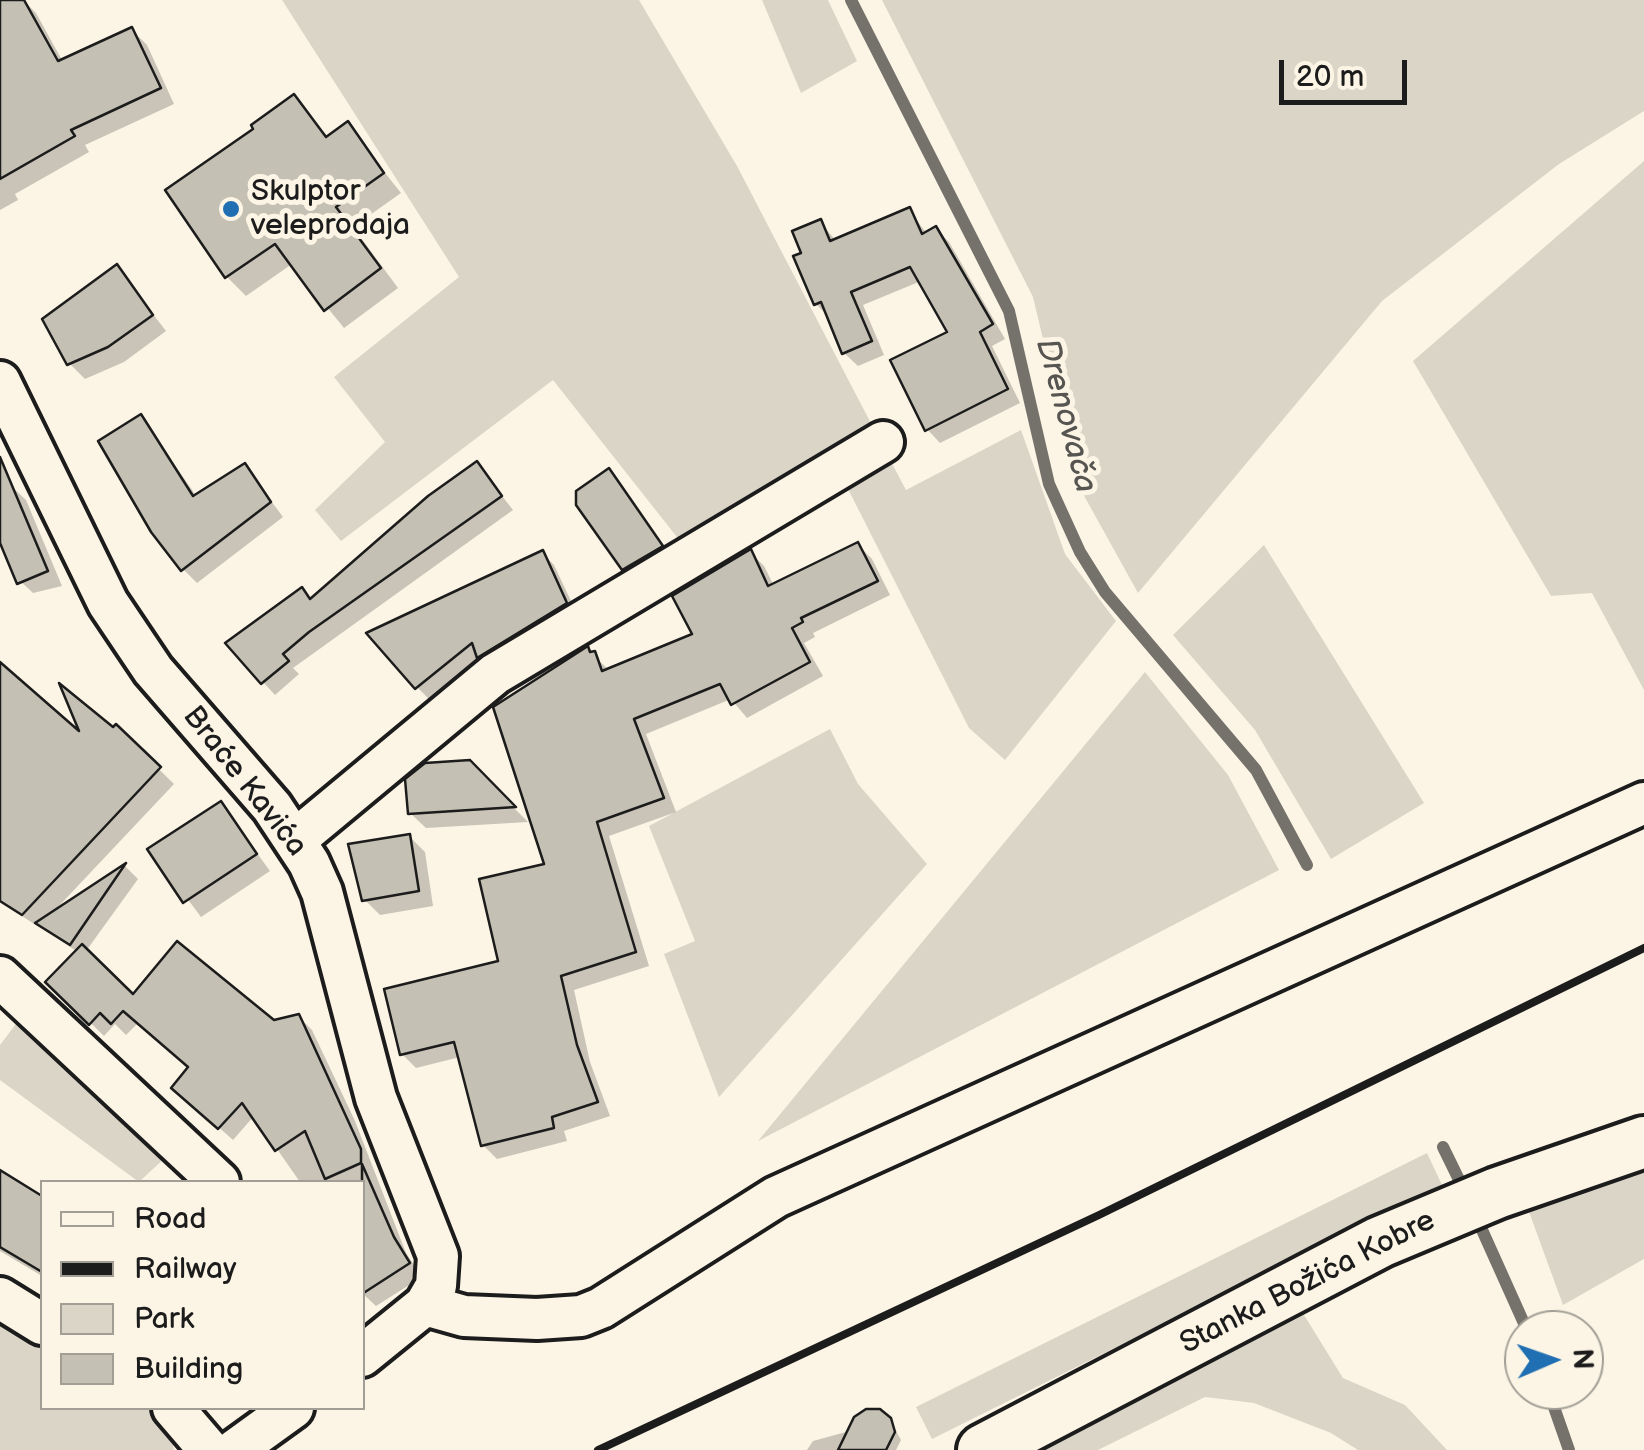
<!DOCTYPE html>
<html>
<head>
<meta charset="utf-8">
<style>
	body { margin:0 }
	#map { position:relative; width:1644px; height:1450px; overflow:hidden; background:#fcf5e5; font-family:"Balsamiq Sans",sans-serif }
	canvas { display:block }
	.legend { position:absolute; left:40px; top:1180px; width:325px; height:230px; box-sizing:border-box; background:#fcf5e5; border:2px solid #a29e95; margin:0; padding:12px 18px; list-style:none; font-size:30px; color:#1c1c1c }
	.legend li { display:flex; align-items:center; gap:20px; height:50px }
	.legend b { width:50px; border:2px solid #a29e95 }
	.north { position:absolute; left:1504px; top:1310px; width:100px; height:100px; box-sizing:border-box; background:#fcf5e5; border:2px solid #a29e95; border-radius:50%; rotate:88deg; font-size:28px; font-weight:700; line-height:40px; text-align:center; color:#1c1c1c }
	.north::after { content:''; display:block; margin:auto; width:35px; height:45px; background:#1f6fb2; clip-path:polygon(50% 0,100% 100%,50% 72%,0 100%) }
	.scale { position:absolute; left:1279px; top:60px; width:128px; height:45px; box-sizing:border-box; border:5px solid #1c1c1c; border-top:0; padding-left:12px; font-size:30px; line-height:35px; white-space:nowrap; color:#1c1c1c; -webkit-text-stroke:8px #fcf5e5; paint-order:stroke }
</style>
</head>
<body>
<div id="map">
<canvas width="1644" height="1450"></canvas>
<ul class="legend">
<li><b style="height:12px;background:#fcf5e5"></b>Road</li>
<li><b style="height:12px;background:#1c1c1c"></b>Railway</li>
<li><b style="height:28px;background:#dbd5c8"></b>Park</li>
<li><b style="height:28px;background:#c4c0b3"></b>Building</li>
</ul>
<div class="north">N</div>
<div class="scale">20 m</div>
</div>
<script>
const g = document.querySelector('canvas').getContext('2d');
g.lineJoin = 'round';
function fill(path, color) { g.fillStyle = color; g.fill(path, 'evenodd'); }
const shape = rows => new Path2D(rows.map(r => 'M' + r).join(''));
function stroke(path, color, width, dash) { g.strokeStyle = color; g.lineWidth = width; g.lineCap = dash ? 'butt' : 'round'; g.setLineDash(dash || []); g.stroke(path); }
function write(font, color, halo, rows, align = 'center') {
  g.font = font + ' "Balsamiq Sans",sans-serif'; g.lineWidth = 10; g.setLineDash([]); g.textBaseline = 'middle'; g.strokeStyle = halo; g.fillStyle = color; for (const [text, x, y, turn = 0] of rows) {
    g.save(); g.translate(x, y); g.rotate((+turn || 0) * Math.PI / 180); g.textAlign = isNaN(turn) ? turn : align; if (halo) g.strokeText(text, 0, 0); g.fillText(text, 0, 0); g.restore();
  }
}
fill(shape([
	[282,0,639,0,737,166,876,433,684,546,553,380,341,541,315,510,385,442,334,377,459,277],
	[762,0,828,0,857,61,801,93],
	[882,0,1644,0,1644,111,1559,164,1382,301,1138,593,1077,483,1033,297],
	[1644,161,1644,690,1592,593,1551,596,1413,361],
	[1021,430,1065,554,1116,621,1005,760,969,728,844,481,888,456,906,490],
	[1264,545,1424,803,1331,859,1255,730,1173,635],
	[1145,672,1228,775,1279,870,758,1141],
	[830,729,858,784,927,864,719,1097,664,954,695,941,649,826],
	[22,1016,168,1155,139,1182,0,1080,0,1045],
	[1427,1153,1442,1185,932,1439,916,1407],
	[1644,1171,1644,1259,1563,1305,1528,1209],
	[1304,1315,1343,1378,1405,1405,1447,1450,1358,1450,1331,1433,1254,1403,1205,1397,1098,1450,1040,1450],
	[0,1317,42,1343,42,1408,150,1408,168,1425,174,1450,0,1450]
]), '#dbd5c8');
fill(shape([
	[0,0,23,0,36,13,63,62,132,30,147,45,174,104,85,145,89,152,15,194,18,200,0,210],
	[294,97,329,138,347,125,401,193,353,227,398,288,344,328,292,264,246,296,227,277,168,190,257,129],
	[909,210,927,234,936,229,949,242,1005,339,992,346,1020,403,940,443,927,429,951,333,921,281,863,305,884,355,858,366,844,353,830,318,816,304,804,254,820,222,836,241],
	[117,268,166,331,124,362,85,379,69,363],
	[141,417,197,497,245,466,283,517,197,583,183,569],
	[477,464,513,510,293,668,299,674,275,695,263,682,312,601],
	[609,471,676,562,639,584,624,569],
	[10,485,26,500,62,586,33,593,17,578,0,537,0,489],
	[858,545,872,559,890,595,813,633,815,637,804,643,823,676,747,718,731,699,646,734,676,812,609,836,649,966,574,990,590,1062,610,1116,564,1131,567,1141,497,1159,483,1145,460,1057,416,1068,402,1054,501,963,547,866,592,654,610,671,695,636,750,552,764,566,774,586],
	[542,553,554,565,578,616,491,669,480,658,429,699,417,687],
	[0,674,86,740,116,727,174,784,57,908,125,866,138,879,86,951,134,998,273,1022,299,1017,312,1030,355,1121,406,1253,422,1277,376,1306,362,1293,362,1182,300,1182,254,1116,233,1140,188,1100,191,1068,138,1023,126,1035,115,1024,104,1036,49,982,78,952,0,902],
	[469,763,528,822,426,828,410,813],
	[221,804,270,871,201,917,151,850],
	[410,837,425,852,433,906,380,915,364,899],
	[0,1173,15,1199,42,1215,42,1276,0,1251],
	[890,1420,901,1440,896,1450,807,1450,813,1441]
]), '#0003');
stroke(shape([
	[851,0,1009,311,1049,484,1080,552,1105,592,1256,770,1307,865],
	[1443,1147,1466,1194],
	[1474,1212,1527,1330],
	[1548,1390,1569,1450]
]), '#75726c', 12);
const building = shape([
	[0,0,24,0,58,61,132,27,161,88,71,130,75,136,0,179,0,0],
	[294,94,326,137,348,121,384,173,336,207,381,268,324,311,275,244,225,278,165,190,253,129,251,125,294,94],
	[910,207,922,234,936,226,993,324,980,332,1008,389,925,431,890,360,947,332,910,267,851,292,872,341,842,354,821,302,814,305,793,256,801,253,792,231,821,219,830,241,910,207],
	[117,264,153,315,108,347,67,365,42,319,117,264],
	[141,414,193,496,245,463,271,502,181,571,151,532,98,441,141,414],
	[0,457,48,571,17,584,0,543,0,457],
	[477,461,502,496,309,632,283,654,289,661,261,684,225,643,302,587,310,599,428,496,477,461],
	[609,468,663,546,622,570,576,505,576,491,609,468],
	[858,542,878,581,801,618,803,622,792,628,810,662,731,705,720,684,634,719,664,798,597,822,636,952,561,976,577,1045,598,1102,552,1117,554,1128,481,1146,454,1042,400,1055,384,989,498,961,479,879,544,864,493,707,588,646,590,652,595,651,602,671,692,634,672,596,751,549,768,586,858,542],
	[543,550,567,603,477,658,472,643,415,689,366,633,543,550],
	[0,662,79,731,59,683,113,727,116,724,161,767,22,915,0,901,0,662],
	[470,760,516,807,408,814,405,779,425,763,470,760],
	[221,801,257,854,183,903,147,849,221,801],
	[410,834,419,891,362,901,348,844,410,834],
	[126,863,70,945,35,923,126,863],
	[177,941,274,1020,299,1014,361,1149,361,1163,325,1179,305,1131,275,1151,242,1103,218,1129,171,1088,188,1067,123,1011,111,1024,100,1013,89,1025,45,982,82,944,133,994,177,941],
	[362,1164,394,1237,410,1263,362,1294,362,1164],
	[0,1170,42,1196,42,1272,0,1247,0,1170],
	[866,1409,880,1409,891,1418,895,1432,886,1450,838,1450,854,1417,866,1409]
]);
fill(building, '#c4c0b3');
stroke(building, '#1c1c1c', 2.5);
const minor = shape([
	[0,382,108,603,153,670,272,807,309,863,322,892,376,1098,438,1256,436,1286,425,1305,362,1356],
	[295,840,495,674,883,442],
	[0,977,219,1182],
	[0,1298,42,1324],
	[425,1305,464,1316,537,1319,581,1316,601,1308,776,1197,1644,803],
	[173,1408,209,1450],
	[235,1450,293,1408]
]);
const tertiary = shape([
	[983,1450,1380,1242,1497,1193,1644,1142]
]);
stroke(minor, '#1c1c1c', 48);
stroke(tertiary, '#1c1c1c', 58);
stroke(minor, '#fcf5e5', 40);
stroke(tertiary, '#fcf5e5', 50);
stroke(shape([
	[598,1450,1099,1215,1644,948]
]), '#1c1c1c', 8);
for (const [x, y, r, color] of [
	[231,209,10,"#1f6fb2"]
]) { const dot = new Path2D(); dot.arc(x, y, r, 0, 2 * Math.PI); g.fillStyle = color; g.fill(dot); stroke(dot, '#fcf5e5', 4); }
write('30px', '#1c1c1c', '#fcf5e5', [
	["Skulptor",251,192],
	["veleprodaja",251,226]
], 'left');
write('30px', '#1c1c1c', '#fcf5e5', [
	["Braće Kavića",244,782,52],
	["Stanka Božića Kobre",1308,1283,-27]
]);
write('italic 32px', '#575551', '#fcf5e5', [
	["Drenovača",1065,416,75]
]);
</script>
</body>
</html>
